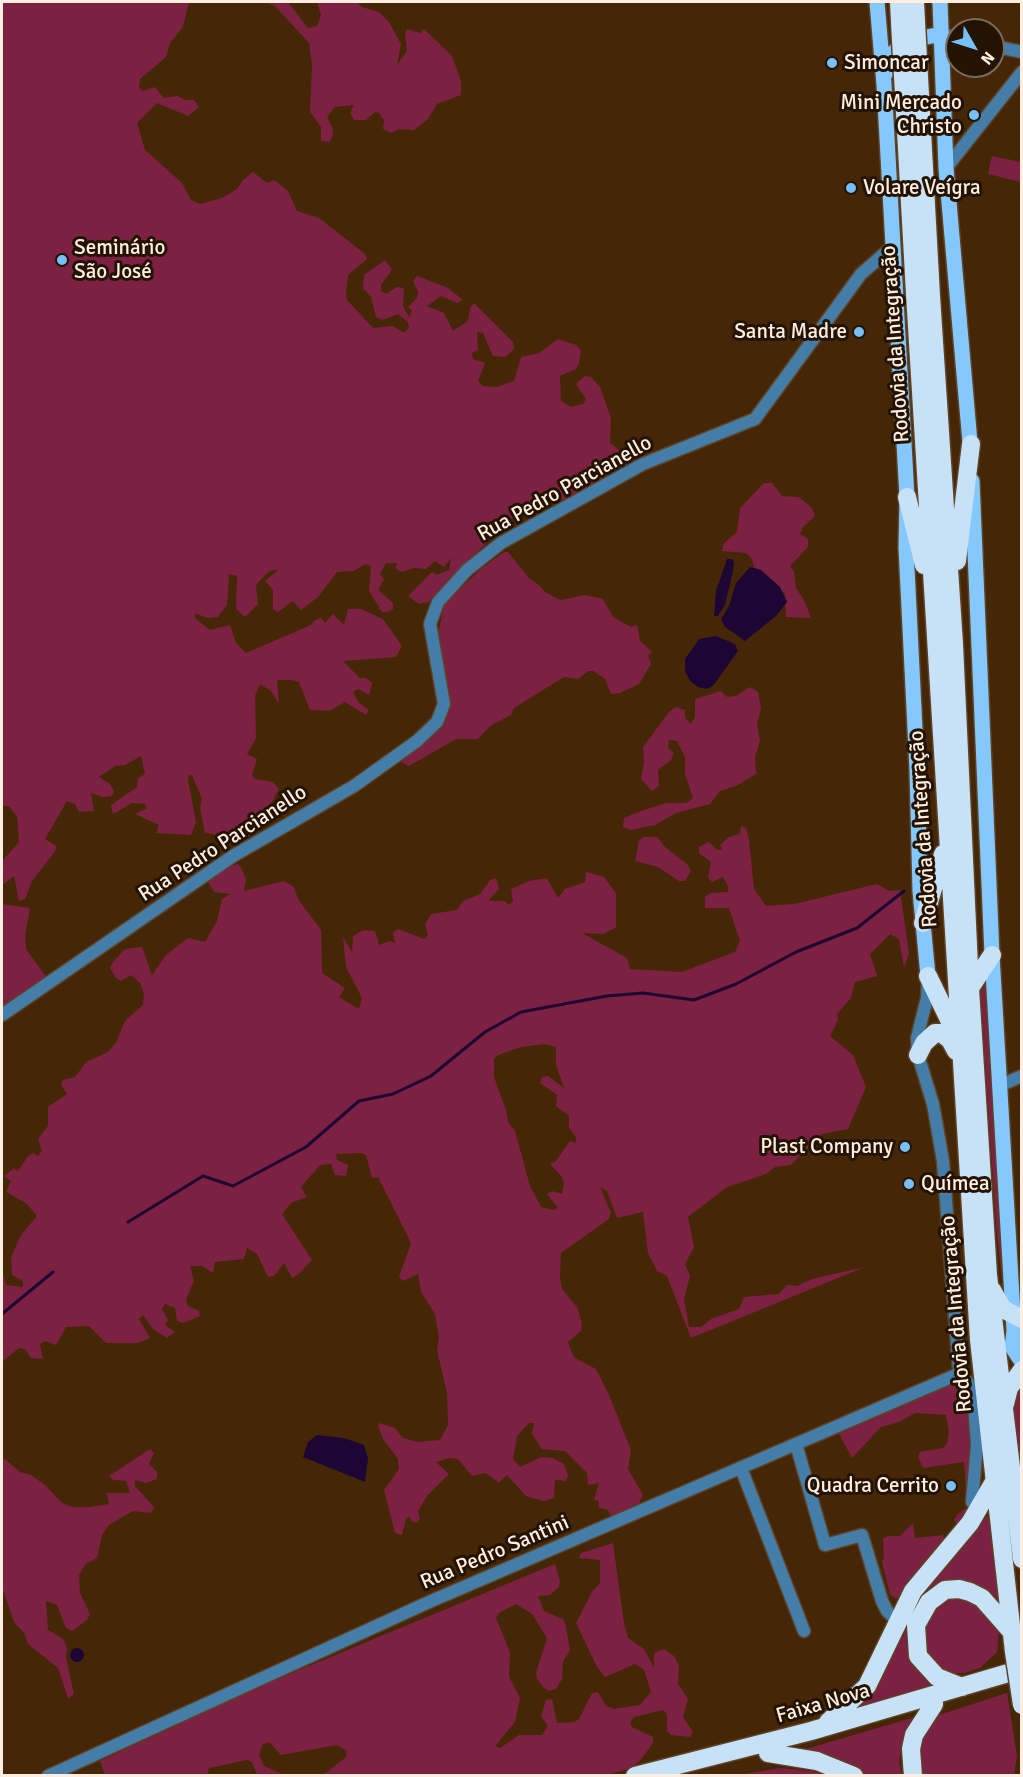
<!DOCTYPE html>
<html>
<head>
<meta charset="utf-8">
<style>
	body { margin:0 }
	#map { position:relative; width:1023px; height:1777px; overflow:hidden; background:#452707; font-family:Signika,sans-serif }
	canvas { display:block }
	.frame { position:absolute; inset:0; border:3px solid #feefe2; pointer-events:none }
	.north { position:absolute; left:945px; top:18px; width:60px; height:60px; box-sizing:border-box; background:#231303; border:2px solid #7b6b5c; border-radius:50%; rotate:129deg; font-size:16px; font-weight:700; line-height:24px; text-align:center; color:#feefe2 }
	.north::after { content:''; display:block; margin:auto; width:21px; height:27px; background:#77c0f7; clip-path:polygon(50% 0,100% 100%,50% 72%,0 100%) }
</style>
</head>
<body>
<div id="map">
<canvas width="1023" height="1777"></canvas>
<div class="frame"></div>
<div class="north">N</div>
</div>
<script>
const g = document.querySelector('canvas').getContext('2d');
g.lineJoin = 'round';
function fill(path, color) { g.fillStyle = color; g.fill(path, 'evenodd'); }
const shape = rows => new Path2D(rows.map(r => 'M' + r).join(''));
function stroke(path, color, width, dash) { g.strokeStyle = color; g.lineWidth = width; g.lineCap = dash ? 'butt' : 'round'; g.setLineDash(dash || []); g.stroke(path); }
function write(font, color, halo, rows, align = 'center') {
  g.font = font + ' Signika,sans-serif'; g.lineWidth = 6; g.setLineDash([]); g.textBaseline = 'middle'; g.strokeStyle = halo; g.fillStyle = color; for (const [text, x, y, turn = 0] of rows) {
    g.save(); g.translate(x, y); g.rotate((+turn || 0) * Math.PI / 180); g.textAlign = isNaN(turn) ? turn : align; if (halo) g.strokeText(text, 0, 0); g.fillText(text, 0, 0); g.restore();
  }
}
fill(shape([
	[2,2,189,2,183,27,170,43,166,57,140,79,139,88,143,91,155,87,164,98,177,96,185,100,194,100,199,107,188,116,157,103,137,123,145,150,182,183,191,200,200,204,222,198,237,189,243,180,253,172,267,183,274,180,278,183,288,191,297,211,319,218,365,254,367,259,348,275,346,294,347,300,373,328,393,326,404,333,409,328,408,322,398,314,382,320,376,317,371,297,363,288,364,275,385,260,392,270,381,285,381,291,386,294,397,287,404,288,403,306,409,317,412,311,408,307,417,298,418,292,413,281,417,276,448,288,463,300,457,303,441,296,427,306,444,313,453,331,468,321,470,308,474,303,513,342,514,349,505,357,493,356,483,333,477,332,478,350,472,353,473,359,485,363,478,381,483,386,496,387,514,381,521,357,539,353,558,339,576,345,581,350,579,363,576,369,560,376,561,401,571,407,583,404,586,399,576,384,585,376,591,377,600,387,611,418,610,443,626,455,639,451,639,458,572,496,510,519,429,602,419,604,408,596,432,572,437,575,449,570,451,558,444,567,435,561,426,569,414,568,402,572,396,569,397,563,386,563,380,574,384,579,378,590,393,603,393,609,388,612,382,612,369,591,371,566,365,564,354,571,337,572,318,597,301,610,293,601,278,612,273,609,273,590,265,581,279,569,269,571,256,585,258,604,245,617,236,609,237,576,229,574,227,605,218,617,207,618,195,613,195,618,210,630,230,625,236,643,246,653,311,625,315,620,321,618,325,623,333,614,344,625,348,609,361,609,383,619,402,646,396,657,343,661,360,678,366,678,372,683,369,695,358,689,353,692,359,703,369,710,366,715,345,702,329,711,310,710,299,682,292,680,277,680,279,704,271,691,260,684,255,696,256,738,247,754,257,759,252,775,255,779,273,782,279,789,261,823,250,835,241,841,218,843,214,834,205,833,200,808,202,799,192,775,188,776,188,780,196,822,191,835,156,833,159,825,135,814,147,808,145,804,132,803,113,814,111,805,137,787,138,778,145,774,141,756,125,765,115,766,99,777,110,784,114,791,112,796,103,797,91,793,94,811,79,812,75,804,67,801,45,839,56,846,56,850,32,881,25,899,19,901,14,876,2,885,2,861,19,842,17,817,9,806,3,806,2,814],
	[265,2,288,2,308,28,317,26,321,15,317,2,357,2,362,7,379,12,389,22,401,44,397,65,407,51,405,33,407,29,420,33,424,29,452,56,461,81,461,95,437,104,428,119,414,130,399,129,391,133,383,129,384,120,379,113,375,112,366,120,354,120,350,113,354,105,335,107,327,117,333,129,332,138,329,142,321,141,321,127,310,112,312,65,309,43,275,6],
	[992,156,1021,162,1021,182,988,174],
	[764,483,772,483,782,496,799,497,812,508,815,516,803,527,800,534,808,539,808,547,790,566,794,572,796,588,805,602,811,618,786,617,785,594,754,567,752,559,746,553,722,551,724,543,737,532,740,508],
	[504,552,508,552,529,578,540,586,545,592,560,600,585,595,603,599,613,617,631,627,637,625,640,641,652,652,648,655,651,664,639,684,620,693,611,694,605,679,593,671,588,671,578,679,564,677,514,708,511,715,490,726,478,739,456,739,409,766,401,762,443,726,448,704,437,640,444,604,482,568],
	[750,687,758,692,761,709,757,724,760,741,755,757,756,774,736,786,720,791,710,804,676,813,655,825,631,830,623,827,624,818,641,811,666,803,686,803,693,798,685,774,685,757,677,741,669,740,668,748,674,753,671,760,658,770,659,786,652,791,641,779,644,763,643,747,669,712,676,707,685,710,685,718,691,724,695,717,695,699,721,691,727,697,736,696],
	[741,826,746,828,749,840,754,889,766,906,794,904,877,884,889,891,900,890,909,954,904,968,899,939,890,934,870,954,877,976,855,982,851,998,837,1014,838,1020,830,1036,853,1055,866,1087,848,1129,822,1134,791,1165,775,1167,766,1174,727,1187,688,1217,694,1247,685,1264,690,1276,684,1299,689,1327,701,1327,711,1319,739,1309,744,1297,779,1294,787,1285,797,1286,812,1279,865,1267,691,1338,667,1276,657,1271,648,1253,643,1212,617,1218,607,1191,600,1187,611,1213,609,1219,561,1253,560,1277,562,1289,577,1307,582,1324,581,1331,568,1342,572,1353,575,1358,596,1369,609,1395,631,1450,628,1469,643,1495,638,1505,613,1520,608,1510,598,1507,599,1501,594,1500,599,1483,588,1485,587,1473,565,1451,542,1449,532,1434,534,1423,529,1423,517,1436,513,1459,520,1467,541,1457,553,1458,564,1464,568,1475,566,1481,555,1480,554,1498,544,1501,526,1496,507,1475,499,1483,486,1473,472,1476,458,1459,449,1458,436,1462,449,1474,427,1496,418,1511,420,1518,417,1523,411,1521,410,1516,406,1519,402,1535,395,1533,384,1490,399,1469,398,1459,383,1439,378,1426,380,1423,395,1428,403,1438,417,1442,440,1440,448,1425,447,1393,437,1350,439,1338,435,1314,421,1292,418,1274,403,1281,399,1277,411,1243,378,1177,372,1178,366,1155,361,1153,336,1154,337,1160,348,1165,346,1176,335,1175,331,1164,320,1165,301,1187,307,1197,291,1203,282,1214,312,1260,298,1275,292,1278,284,1263,274,1276,268,1277,257,1254,247,1248,244,1259,215,1262,213,1273,202,1266,190,1266,194,1281,186,1299,188,1306,199,1311,200,1316,183,1323,177,1321,175,1308,165,1304,162,1309,168,1320,165,1325,175,1332,167,1338,153,1329,143,1315,139,1319,150,1338,138,1343,106,1343,89,1326,66,1327,56,1345,45,1341,40,1344,43,1359,31,1358,25,1349,19,1348,2,1362,2,1269,6,1285,23,1287,23,1281,12,1275,11,1257,21,1235,37,1216,26,1203,6,1192,11,1181,4,1176,14,1168,18,1171,28,1156,33,1153,38,1156,42,1151,38,1139,48,1126,48,1107,67,1094,61,1085,63,1080,75,1077,86,1062,108,1052,116,1043,125,1021,143,1005,144,994,140,983,131,975,121,981,116,978,110,968,113,962,125,949,142,947,152,975,166,955,188,938,205,942,217,921,222,899,230,894,214,892,208,882,227,867,238,864,242,869,246,880,244,891,284,881,294,887,298,899,321,930,322,973,345,988,339,997,359,1009,362,998,346,967,343,937,352,952,353,936,363,930,375,931,379,945,390,941,395,943,393,932,398,929,424,939,428,935,425,925,431,914,457,910,463,901,480,894,490,880,496,878,499,889,488,901,505,901,509,905,513,901,511,889,529,881,547,878,558,898,565,889,585,882,586,872,604,877,616,893,616,927,604,934,582,933,627,958,630,969,682,972,735,952,740,941,729,908,705,908,705,897,710,893,728,892,728,886,723,877,712,882,708,878,711,862,699,853,699,847,709,842,717,850,722,850,720,845,729,837,740,834],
	[545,1044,556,1047,556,1065,564,1088,548,1076,542,1077,540,1083,557,1095,556,1106,569,1116,569,1128,576,1137,576,1143,570,1141,556,1161,550,1164,562,1177,564,1183,562,1194,552,1191,547,1194,558,1208,553,1210,541,1207,530,1186,515,1131,508,1122,506,1110,494,1077,494,1059,498,1055,521,1047],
	[644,837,657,837,665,847,688,865,691,871,685,881,679,881,658,867,635,861,639,841],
	[2,904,30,908,25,936,26,949,47,978,2,1009],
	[987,972,1007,1275,1004,1298,996,1225,980,984],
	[1021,1377,1021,1481,1010,1394],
	[961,1382,968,1390,972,1434,970,1488,981,1488,963,1522,956,1523,954,1520,957,1515,967,1507,964,1462,923,1468,918,1457,920,1452,943,1448,947,1443,949,1432,946,1415,915,1413,899,1422,881,1427,852,1458,838,1432,840,1427,912,1398],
	[150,1449,154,1453,149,1464,157,1472,157,1479,146,1483,135,1480,135,1486,154,1507,151,1513,133,1511,109,1525,102,1535,97,1558,86,1564,79,1575,80,1593,90,1614,87,1620,72,1631,66,1628,57,1605,46,1601,48,1630,63,1639,67,1648,66,1657,74,1694,68,1699,58,1668,28,1644,24,1633,14,1622,2,1587,2,1460,5,1459,20,1472,31,1475,45,1485,62,1503,73,1507,90,1507,109,1504,107,1493,130,1493,126,1481,113,1480,109,1476],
	[988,1515,1000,1600,978,1587,942,1586,922,1596,911,1611,906,1635,908,1647,911,1658,938,1687,847,1713,899,1622],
	[913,1523,915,1538,944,1535,942,1547,908,1590,896,1599,890,1594,882,1562,884,1557,883,1539,888,1536,900,1536],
	[613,1543,624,1623,628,1638,644,1649,654,1668,654,1653,664,1649,674,1656,679,1666,678,1684,688,1699,683,1717,693,1732,690,1737,671,1735,667,1731,667,1714,663,1710,634,1717,630,1722,632,1727,653,1737,653,1743,640,1761,628,1769,602,1776,317,1775,326,1773,346,1757,347,1751,337,1745,281,1755,269,1742,263,1744,259,1755,264,1766,284,1775,257,1775,252,1762,247,1760,209,1768,207,1775,105,1775,100,1761,258,1687,555,1564,560,1581,559,1587,550,1595,538,1596,544,1611,564,1620,566,1626,570,1651,563,1661,562,1679,556,1689,550,1691,544,1688,537,1679,536,1673,547,1638,532,1614,516,1604,499,1613,496,1618,510,1652,509,1677,520,1698,515,1722,495,1746,500,1748,519,1735,542,1735,548,1726,541,1716,546,1700,552,1699,557,1723,574,1722,579,1719,592,1693,598,1692,606,1706,614,1709,640,1705,651,1692,644,1670,635,1664,605,1677,597,1667,576,1623,592,1592,600,1583,600,1560,579,1558,581,1553],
	[964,1597,987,1610,999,1629,997,1652,980,1668,964,1673,950,1673,935,1663,925,1648,923,1631,931,1611,943,1599],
	[1007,1693,1017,1756,1014,1775,919,1775,920,1740,936,1716],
	[915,1717,902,1743,899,1762,902,1775,865,1775,838,1760,806,1749],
	[780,1768,812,1771,824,1775,739,1775]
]), '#7c2142');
fill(shape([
	[727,559,732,559,734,562,733,571,725,605,718,616,714,616,716,591],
	[750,567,761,570,780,587,787,602,776,616,745,641,725,627,721,619,729,606,736,583],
	[716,636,735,644,738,651,713,686,706,689,698,687,691,682,685,672,685,659,699,639],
	[317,1435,344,1438,364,1445,368,1458,365,1482,303,1457,308,1442],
	'70 1655a7 7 0 1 1 14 0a7 7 0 1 1-14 0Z'
]), '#1d0633');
stroke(shape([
	[128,1222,203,1176,233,1186,306,1147,359,1101,393,1094,431,1076,485,1032,521,1012,607,996,643,993,694,1000,736,984,796,952,857,928,904,891],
	[2,1314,53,1272]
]), '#1d0633', 3);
const minor = shape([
	[941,34,957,38],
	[993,46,1022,52],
	[946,168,1022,72],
	[928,978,927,998,917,1038,918,1055,933,1104,943,1161,959,1371],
	[2,1015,233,856,354,786,417,741,437,722,444,704,430,624,438,602,467,570,501,543,643,464,755,419,861,274,893,246],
	[1001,1085,1022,1076],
	[959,1371,973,1389,977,1445,972,1502],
	[796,1444,825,1545,862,1535,882,1601,887,1611,897,1621],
	[741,1468,804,1631],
	[48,1776,429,1602,956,1375,959,1371]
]);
const major = shape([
	[877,2,884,84,907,497,906,548,917,769,920,891,928,976],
	[940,2,946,168,971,454],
	[886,73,889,57,897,49,908,41,941,34],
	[972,481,992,955,1014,1331],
	[1019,1325,1014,1331,1012,1347,1022,1362]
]);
const highway = shape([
	[899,2,900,22],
	[915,2,916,22],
	[915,294,979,1340,1014,1652],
	[931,296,954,644,970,988,988,1275,1022,1559],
	[907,497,924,565],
	[957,561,971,444],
	[923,923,943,854],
	[928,976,956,1034],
	[970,988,992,955],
	[918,1055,924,1043,935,1033,941,1033,950,1040,956,1051],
	[992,1290,1003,1309,1022,1319],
	[1005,1404,1009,1388,1022,1370],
	[962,1687,937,1677,918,1656,916,1625,929,1602,945,1590,959,1589,970,1592,982,1598,1011,1631],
	[828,1722,867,1686,913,1591,970,1523,995,1480],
	[768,1753,817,1761,854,1776],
	[635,1776,811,1731,1022,1669],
	[913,1776,911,1749,914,1735,934,1704]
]);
stroke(minor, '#5f4326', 15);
stroke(major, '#5f4326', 18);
stroke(highway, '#5f4326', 21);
stroke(minor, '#447ea8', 12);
stroke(major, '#84c8fd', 15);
stroke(highway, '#c7e1f6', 18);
const highwayBridge = shape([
	[900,22,915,294],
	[916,22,931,296],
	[1014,1652,1022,1705]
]);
stroke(highwayBridge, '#5f4326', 21, []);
stroke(highwayBridge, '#c7e1f6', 18);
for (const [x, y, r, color] of [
	[832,63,6,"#77c0f7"],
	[974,115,6,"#77c0f7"],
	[851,188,6,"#77c0f7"],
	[62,260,6,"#77c0f7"],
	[859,332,6,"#77c0f7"],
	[905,1147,6,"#77c0f7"],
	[909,1184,6,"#77c0f7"],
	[951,1486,6,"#77c0f7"]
]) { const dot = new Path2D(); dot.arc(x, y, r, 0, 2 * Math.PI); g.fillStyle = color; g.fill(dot); stroke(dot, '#231303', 2); }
write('21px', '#feefe2', '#231303', [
	["Simoncar",844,63],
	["Mini Mercado",962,103,"right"],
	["Christo",962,127,"right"],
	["Volare Veígra",863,188],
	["Seminário",74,248],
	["São José",74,272],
	["Santa Madre",847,332,"right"],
	["Plast Company",893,1147,"right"],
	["Químea",921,1184],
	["Quadra Cerrito",939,1486,"right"]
], 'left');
write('21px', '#feefe2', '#231303', [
	["Rodovia da Integração",896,344,-94],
	["Rua Pedro Parcianello",565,489,-29],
	["Rodovia da Integração",924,829,-94],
	["Rua Pedro Parcianello",223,844,-33],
	["Rodovia da Integração",957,1314,-95],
	["Rua Pedro Santini",495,1553,-23],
	["Faixa Nova",823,1704,-16]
]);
</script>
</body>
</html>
